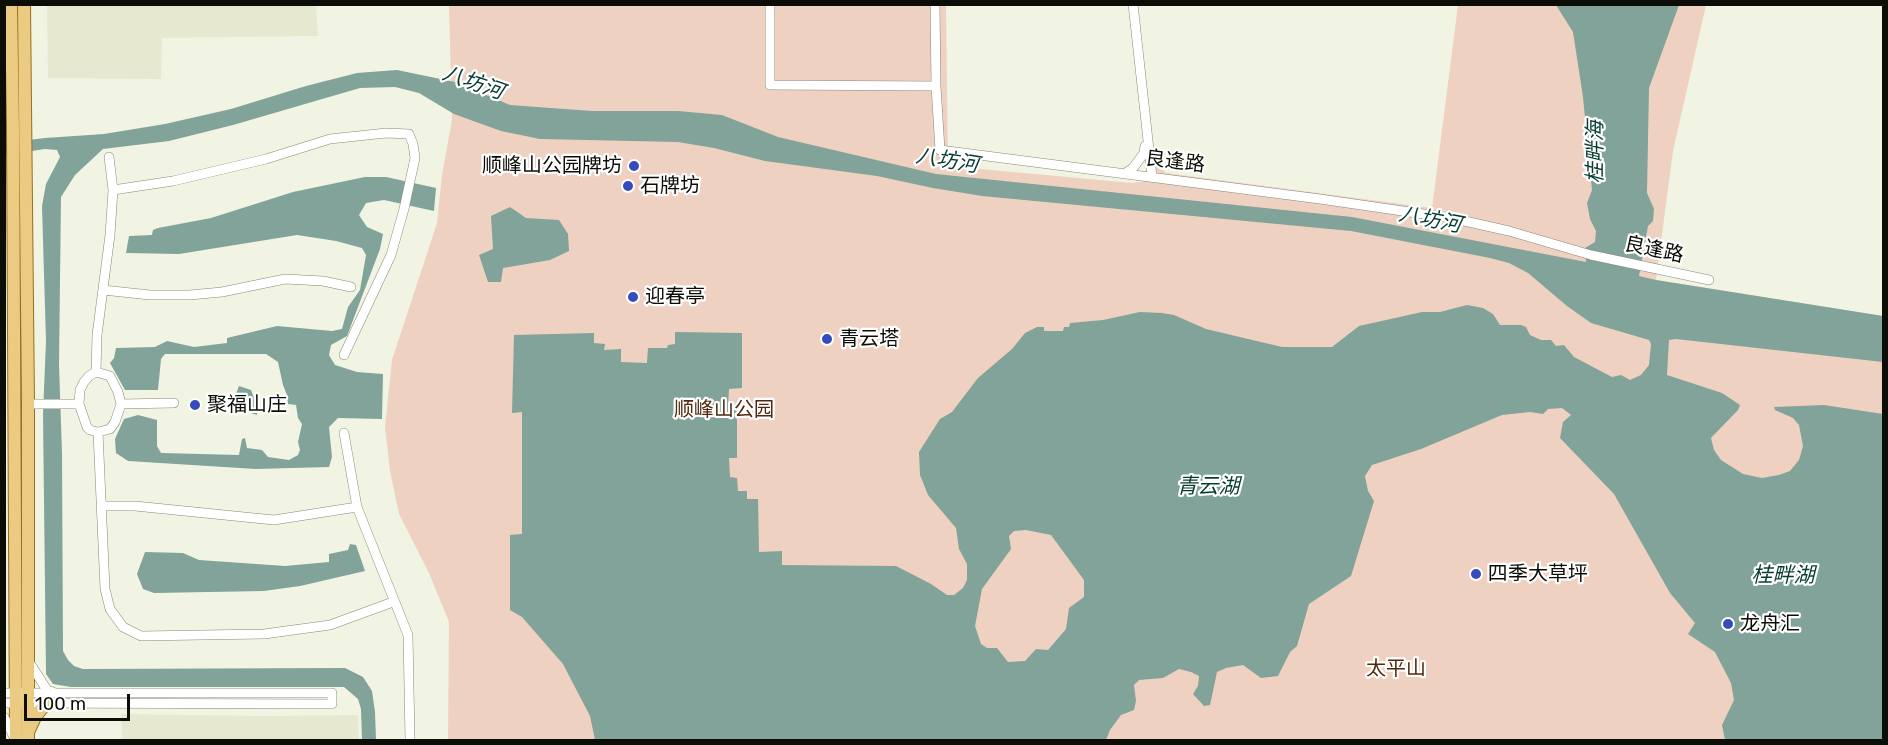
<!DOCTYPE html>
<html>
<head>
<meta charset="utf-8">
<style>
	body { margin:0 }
	#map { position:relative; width:1888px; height:745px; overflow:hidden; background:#f1f4e2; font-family:Rubik,sans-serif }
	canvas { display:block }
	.frame { position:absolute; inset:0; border:6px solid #0c0d07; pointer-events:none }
	.scale { position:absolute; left:24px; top:694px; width:106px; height:27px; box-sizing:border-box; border:3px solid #0c0d07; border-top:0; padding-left:8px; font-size:18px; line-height:21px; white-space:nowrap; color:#0c0d07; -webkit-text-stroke:4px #fff; paint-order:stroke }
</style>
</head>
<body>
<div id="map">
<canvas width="1888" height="745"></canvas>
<div class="frame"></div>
<div class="scale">100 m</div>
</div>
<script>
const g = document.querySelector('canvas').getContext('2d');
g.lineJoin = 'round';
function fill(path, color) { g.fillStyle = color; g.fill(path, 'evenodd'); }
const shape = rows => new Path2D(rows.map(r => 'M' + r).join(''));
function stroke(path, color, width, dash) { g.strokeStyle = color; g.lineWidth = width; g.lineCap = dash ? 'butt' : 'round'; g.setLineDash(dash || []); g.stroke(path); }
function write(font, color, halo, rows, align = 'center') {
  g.font = font + ' Rubik,"Noto Sans SC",sans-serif'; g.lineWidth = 4.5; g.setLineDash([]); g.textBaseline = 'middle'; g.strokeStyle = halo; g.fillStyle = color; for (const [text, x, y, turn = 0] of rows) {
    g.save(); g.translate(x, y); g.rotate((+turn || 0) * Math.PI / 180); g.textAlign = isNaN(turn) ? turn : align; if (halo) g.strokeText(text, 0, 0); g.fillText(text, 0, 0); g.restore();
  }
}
fill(shape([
	[47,5,316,5,318,36,162,38,161,79,48,78],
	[121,714,263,716,358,715,359,740,122,740]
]), '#e6e9d0');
fill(shape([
	[449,5,946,5,948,166,1132,183,1146,181,1155,161,1166,173,1432,208,1458,5,1706,5,1673,151,1656,280,1883,316,1883,740,448,740,449,622,429,573,399,514,390,471,385,427,392,360,437,223,442,175,452,120]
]), '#eed1c1');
fill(shape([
	[1556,5,1679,5,1649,88,1647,193,1654,209,1653,221,1648,226,1639,276,1656,280,1883,316,1883,362,1676,339,1669,340,1667,375,1722,393,1740,405,1738,410,1711,438,1714,450,1721,460,1743,474,1762,478,1779,475,1790,471,1799,460,1803,446,1799,425,1793,418,1775,410,1774,407,1824,405,1883,414,1883,740,1725,740,1722,725,1734,700,1731,683,1715,652,1688,634,1695,623,1670,593,1614,494,1560,438,1563,422,1571,415,1562,408,1548,409,1543,414,1530,412,1502,415,1421,449,1372,465,1365,476,1368,491,1374,501,1351,576,1309,604,1297,646,1290,652,1278,676,1261,678,1243,665,1226,668,1217,672,1210,705,1204,706,1193,694,1198,686,1199,676,1191,672,1179,669,1163,678,1139,680,1134,685,1136,701,1134,710,1121,715,1110,730,1106,740,595,740,590,716,563,664,522,617,510,610,510,535,522,534,522,412,512,413,514,335,594,333,594,343,605,344,604,350,621,349,621,362,647,363,648,348,667,348,668,345,675,344,675,332,742,333,742,388,729,389,728,405,737,405,737,458,729,458,730,477,737,478,738,491,747,491,747,499,758,499,759,552,782,551,782,565,896,566,931,584,947,595,954,595,963,588,967,580,967,564,959,549,956,528,928,495,920,475,919,452,940,419,952,412,978,378,1012,349,1025,333,1037,327,1044,327,1044,331,1063,331,1064,327,1069,327,1070,323,1103,320,1140,312,1162,313,1174,315,1206,329,1282,347,1332,347,1359,326,1422,312,1440,312,1467,305,1483,308,1493,314,1500,325,1521,325,1526,327,1530,335,1541,340,1551,340,1556,346,1564,345,1574,357,1612,377,1621,375,1630,380,1641,375,1649,365,1651,344,1649,340,1591,323,1567,306,1528,273,1509,263,1490,258,1351,231,982,196,933,188,877,176,765,161,714,148,678,142,540,139,501,131,454,114,419,93,395,87,360,88,233,125,169,141,103,149,75,175,61,197,59,364,62,453,63,651,68,660,74,666,83,669,345,668,363,677,372,691,375,712,376,740,362,740,361,709,358,699,344,687,71,687,53,684,46,674,43,414,46,341,42,206,46,184,60,157,57,150,45,149,5,155,4,143,45,138,104,134,165,124,231,109,306,86,357,73,397,70,455,82,510,105,592,111,678,111,722,115,778,137,936,174,1352,217,1586,262,1585,248,1595,242,1596,231,1590,219,1587,203,1592,190,1583,97,1573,32],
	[1026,530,1051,535,1084,580,1084,597,1069,608,1066,629,1048,650,1036,649,1025,661,1008,662,997,648,987,648,981,644,975,626,982,589,1011,549,1009,536,1014,531],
	[365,177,386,177,436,188,434,211,384,200,366,203,359,215,367,227,383,234,380,249,347,336,331,345,329,355,335,365,357,372,383,374,382,419,338,418,329,427,332,457,329,467,256,469,128,461,116,453,115,439,124,419,138,415,157,420,157,446,161,453,239,455,242,439,245,438,247,448,262,450,268,457,289,460,298,455,300,450,298,442,302,424,298,418,296,405,288,404,287,395,283,385,278,362,266,354,165,354,161,359,158,390,125,390,110,363,114,358,116,348,155,347,167,341,194,347,227,343,227,338,277,326,332,331,342,329,348,307,360,290,366,255,362,248,336,241,297,235,179,254,126,253,129,236,152,235,153,230,158,228,211,218,293,192],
	[510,207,526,218,559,220,568,234,569,251,550,260,503,268,501,282,488,282,479,255,493,249,491,216],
	[239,386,251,390,257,406,257,415,248,412,236,412,234,407,235,402,231,395,236,394],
	[350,544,356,545,365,571,300,586,264,591,154,593,143,589,137,574,145,552,183,553,199,560,285,566,329,562,329,554,348,550]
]), '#81a399');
const minor = shape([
	[770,4,770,85,936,86,940,150,1320,199,1451,218,1509,231,1591,255,1709,280],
	[935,4,936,86],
	[1133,4,1152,177],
	[1124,174,1133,168,1144,153,1145,146],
	[113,190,173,181,266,159,330,139,386,133,409,134,413,144,415,158,404,209,391,255,344,355],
	[103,290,150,295,190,295,222,292,285,279,323,281,351,287],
	[96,372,97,335,110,235,113,190,109,157],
	[96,372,110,376,118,392,121,404,115,422,110,429,98,432,90,430,87,427,79,404,80,390,84,382,89,376,96,372],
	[28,404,79,404],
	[121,404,174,403],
	[98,432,105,589,110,609,123,627,141,636,264,634,330,625,393,602],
	[344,433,357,507,408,635,410,740],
	[102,506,135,506,274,520,357,507],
	[29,662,47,690,53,692],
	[4,693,332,693,332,704,4,703],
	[4,717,15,739]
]);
const major = shape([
	[11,4,13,130,16,740],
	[24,4,28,404,28,740],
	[29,730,35,717,46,703]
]);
stroke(minor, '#878979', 10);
stroke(major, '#947020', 14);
stroke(minor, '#fff', 9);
stroke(major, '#ebca82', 12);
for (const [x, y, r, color] of [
	[634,166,6,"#344bbc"],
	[628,186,6,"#344bbc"],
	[633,297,6,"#344bbc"],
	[827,339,6,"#344bbc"],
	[195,405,6,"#344bbc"],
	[1476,574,6,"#344bbc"],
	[1728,624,6,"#344bbc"]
]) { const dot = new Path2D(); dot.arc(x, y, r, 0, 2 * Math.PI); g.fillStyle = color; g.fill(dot); stroke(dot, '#fff', 2); }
write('20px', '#0c0d07', '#fff', [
	["良逢路",1175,162,7],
	["良逢路",1654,250,12]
]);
write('20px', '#0c0d07', '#fff', [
	["顺峰山公园牌坊",622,166,"right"],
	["石牌坊",640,186],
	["迎春亭",645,297],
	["青云塔",839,339],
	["聚福山庄",207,405],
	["四季大草坪",1488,574],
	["龙舟汇",1740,624]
], 'left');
write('20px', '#51290f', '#fff', [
	["顺峰山公园",724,410],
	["太平山",1396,669]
]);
write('italic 21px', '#063c32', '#fff', [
	["八坊河",473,83,19],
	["桂畔海",1596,152,-90],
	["八坊河",947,161,9],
	["八坊河",1430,220,11],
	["青云湖",1208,487],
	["桂畔湖",1783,576]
]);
</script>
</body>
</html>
